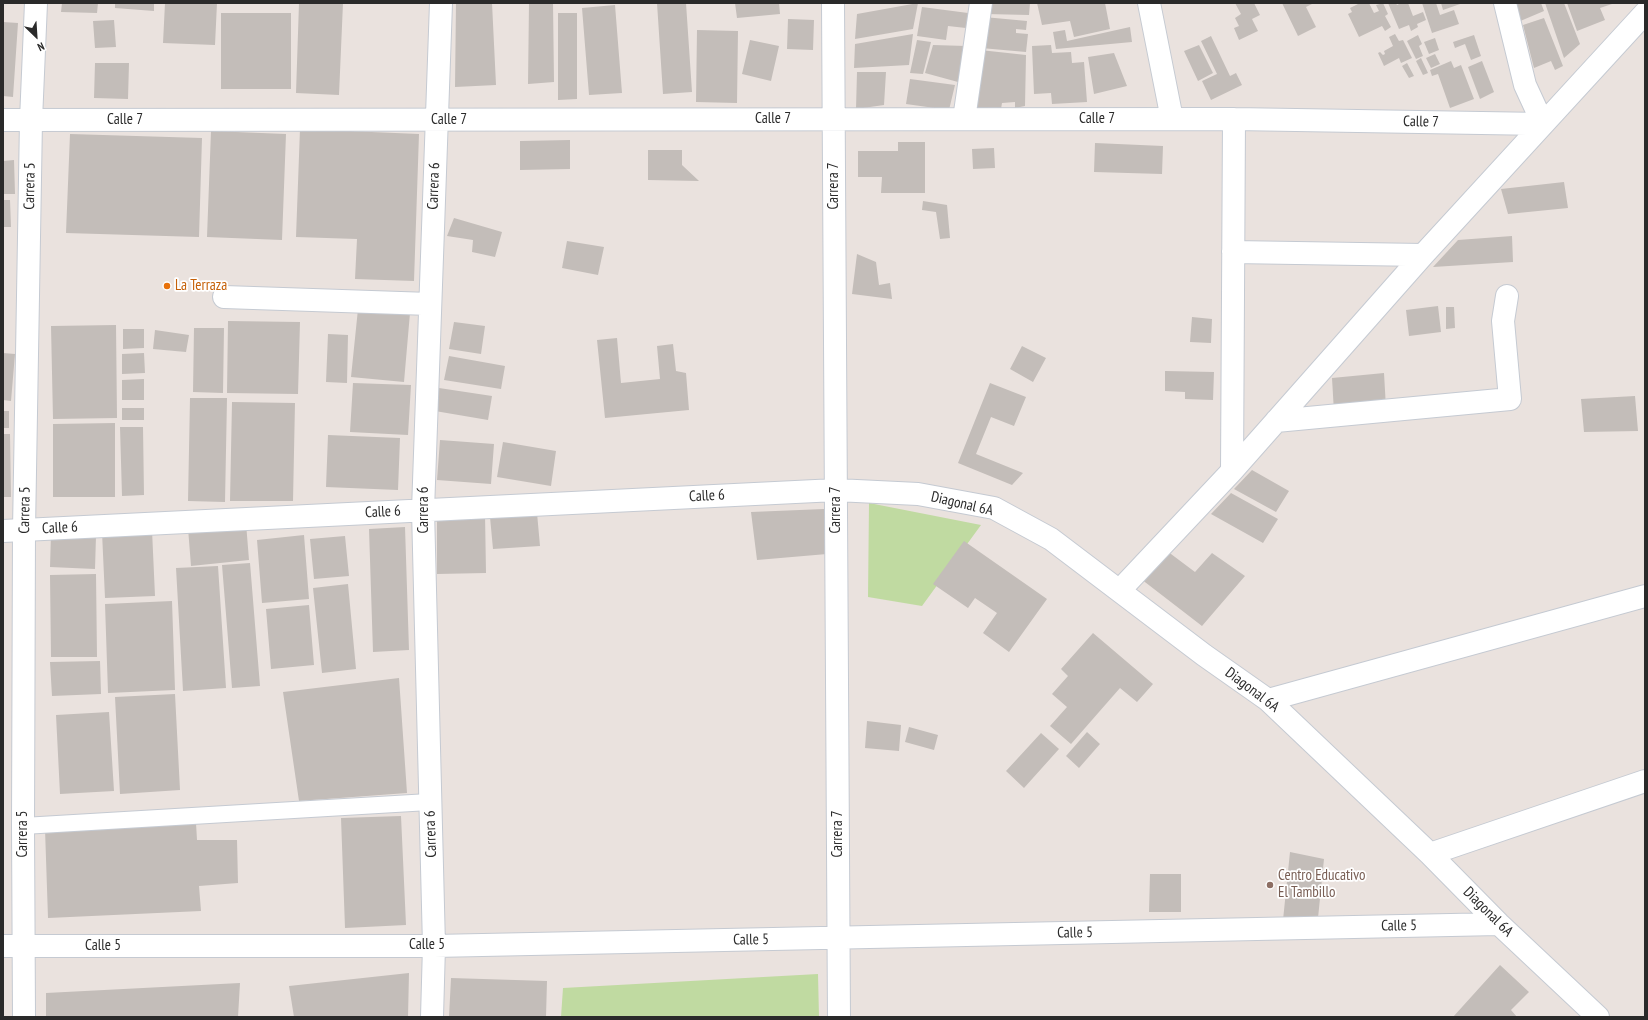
<!DOCTYPE html>
<html>
<head>
<meta charset="utf-8">
<style>
	body { margin:0 }
	#map { position:relative; width:1648px; height:1020px; overflow:hidden; background:#eae2de; font-family:"PT Sans Narrow",sans-serif }
	canvas { display:block }
	.frame { position:absolute; inset:0; border:4px solid #2a2a2a; pointer-events:none }
	.north { position:absolute; left:16px; top:16px; width:40px; height:40px; -webkit-text-stroke:3px #fff; paint-order:stroke; rotate:155deg; font-size:11px; font-weight:700; line-height:16px; text-align:center; color:#2a2a2a }
	.north::after { content:''; display:block; margin:auto; width:14px; height:18px; background:#2a2a2a; clip-path:polygon(50% 0,100% 100%,50% 72%,0 100%) }
</style>
</head>
<body>
<div id="map">
<canvas width="1648" height="1020"></canvas>
<div class="frame"></div>
<div class="north">N</div>
</div>
<script>
const g = document.querySelector('canvas').getContext('2d');
g.lineJoin = 'round';
function fill(path, color) { g.fillStyle = color; g.fill(path, 'evenodd'); }
const shape = rows => new Path2D(rows.map(r => 'M' + r).join(''));
function stroke(path, color, width, dash) { g.strokeStyle = color; g.lineWidth = width; g.lineCap = dash ? 'butt' : 'round'; g.setLineDash(dash || []); g.stroke(path); }
function write(font, color, halo, rows, align = 'center') {
  g.font = font + ' "PT Sans Narrow",sans-serif'; g.lineWidth = 3.5; g.setLineDash([]); g.textBaseline = 'middle'; g.strokeStyle = halo; g.fillStyle = color; for (const [text, x, y, turn = 0] of rows) {
    g.save(); g.translate(x, y); g.rotate((+turn || 0) * Math.PI / 180); g.textAlign = isNaN(turn) ? turn : align; if (halo) g.strokeText(text, 0, 0); g.fillText(text, 0, 0); g.restore();
  }
}
fill(shape([
	[869,503,981,525,922,606,868,597],
	[818,974,819,1017,561,1017,563,988]
]), '#c0daa1');
fill(shape([
	[62,3,98,3,97,13,61,12],
	[115,3,154,3,154,11,115,8],
	[165,3,217,3,215,45,163,43],
	[299,3,343,3,339,95,296,93],
	[456,3,492,3,496,85,455,87],
	[529,3,553,3,554,82,528,84],
	[657,3,686,3,692,92,663,94],
	[735,3,779,3,780,14,737,18],
	[918,3,913,29,855,39,857,14],
	[989,3,1030,3,1029,15,986,14],
	[1037,3,1105,3,1110,29,1074,37,1070,21,1042,25],
	[1235,3,1254,3,1260,15,1252,19,1258,31,1239,40,1234,28,1239,26,1235,18,1241,14],
	[1282,3,1314,3,1306,7,1316,27,1298,36],
	[1360,3,1369,3,1374,13,1379,11,1376,5,1383,3,1388,14,1385,16,1391,27,1385,31,1382,26,1359,37,1348,14,1352,12,1350,8],
	[1388,3,1396,3,1397,5,1401,3,1408,3,1413,16,1423,12,1426,20,1417,24,1418,27,1411,31,1409,25,1399,29],
	[1422,3,1436,3,1440,15,1454,10,1459,24,1432,33],
	[1441,3,1463,3,1443,10],
	[1512,3,1541,3,1544,11,1518,22],
	[1545,3,1564,3,1580,44,1564,58],
	[1567,3,1615,3,1600,8,1605,20,1577,31],
	[615,5,622,93,589,95,582,8],
	[922,7,968,13,966,28,948,26,946,40,917,36],
	[221,13,291,13,291,89,221,89],
	[558,13,577,13,577,99,558,100],
	[984,17,1027,21,1026,30,1016,29,1016,33,1028,34,1026,52,981,48],
	[1544,18,1563,66,1555,70,1551,61,1534,68,1523,25],
	[788,19,814,20,813,50,787,49],
	[114,20,116,47,95,48,93,21],
	[3,22,18,23,13,97,3,96],
	[1130,27,1132,42,1056,49,1053,32,1065,30,1067,41],
	[697,30,738,31,737,103,696,102],
	[913,34,909,65,854,68,855,44],
	[1395,34,1399,41,1403,40,1412,58,1401,63,1399,58,1384,66,1378,53,1380,52,1383,55,1385,54,1384,51,1393,46,1389,37],
	[1418,35,1422,44,1419,46,1423,56,1416,59,1407,41],
	[1474,35,1481,56,1471,60,1465,44,1455,48,1453,42],
	[1211,36,1230,76,1236,73,1242,85,1211,100,1202,81,1217,74,1201,41],
	[1435,38,1439,50,1429,54,1424,42],
	[750,40,779,46,771,81,742,74],
	[917,40,931,42,923,74,910,73],
	[933,45,966,46,958,82,925,73],
	[1051,45,1052,53,1071,52,1072,63,1084,62,1087,102,1052,104,1051,93,1034,94,1032,46],
	[1199,45,1213,73,1198,81,1184,51],
	[980,50,1026,55,1025,106,1015,108,1015,102,1002,103,1001,109,973,110],
	[1114,53,1127,86,1094,94,1088,57],
	[1435,54,1440,64,1431,68,1426,58],
	[1421,58,1428,73,1423,75,1416,61],
	[1451,61,1454,68,1461,65,1474,99,1450,108,1438,74,1432,76,1430,70],
	[1482,61,1494,92,1480,99,1468,67],
	[95,63,129,63,128,99,94,98],
	[1407,63,1414,76,1409,78,1402,66],
	[857,72,886,72,884,105,856,109],
	[910,79,955,85,949,110,906,104],
	[300,129,419,134,414,281,355,279,357,239,296,237],
	[211,131,286,134,282,240,207,237],
	[70,134,202,138,199,237,66,233],
	[570,140,570,169,520,170,520,141],
	[898,142,925,142,925,193,881,193,882,177,858,177,858,151,898,151],
	[1095,143,1163,146,1162,174,1094,172],
	[994,148,995,168,973,169,972,149],
	[648,150,682,150,682,165,699,181,648,180],
	[14,160,15,194,3,194,3,161],
	[1564,182,1568,208,1508,214,1501,189],
	[3,200,10,200,11,227,3,227],
	[923,201,947,205,950,238,940,239,936,212,922,210],
	[454,218,502,232,495,257,472,252,473,240,447,236],
	[1512,236,1513,262,1433,267,1458,240],
	[567,241,604,247,598,275,562,268],
	[857,254,876,262,879,285,890,283,892,299,852,294],
	[1438,306,1441,332,1409,336,1406,310],
	[1446,307,1454,307,1455,328,1446,329],
	[358,309,410,313,404,382,351,377],
	[1192,317,1212,319,1211,343,1190,342],
	[228,321,300,322,298,394,227,393],
	[454,322,485,326,481,354,449,349],
	[116,325,117,418,53,419,51,326],
	[194,328,224,328,223,393,193,392],
	[123,329,144,329,144,348,123,349],
	[155,330,189,335,186,352,153,349],
	[328,334,348,335,347,383,326,382],
	[617,338,621,383,660,379,657,346,673,344,676,371,686,373,689,410,605,418,597,340],
	[1022,346,1046,358,1033,382,1010,369],
	[3,353,15,354,11,401,3,400],
	[144,353,145,373,122,374,122,354],
	[449,356,505,366,501,389,444,380],
	[1165,371,1214,372,1213,400,1185,399,1185,392,1165,391],
	[1384,373,1386,408,1334,412,1332,378],
	[144,379,144,400,122,400,122,380],
	[353,383,411,385,408,435,350,432],
	[990,383,1026,397,1014,426,991,417,976,454,1023,473,1012,485,958,463],
	[439,388,492,396,488,420,435,411],
	[1635,396,1638,431,1584,432,1581,399],
	[190,398,227,398,225,502,188,501],
	[232,402,295,403,293,501,230,501],
	[122,408,144,408,144,420,122,420],
	[3,411,9,411,9,428,3,428],
	[115,423,115,497,53,497,53,424],
	[120,427,143,427,144,495,122,496],
	[3,434,10,434,11,497,3,497],
	[328,435,400,438,398,490,326,487],
	[440,440,494,444,491,484,437,480],
	[503,442,556,451,551,486,497,477],
	[1252,470,1289,491,1276,512,1234,489],
	[1231,493,1278,519,1263,543,1211,514],
	[824,509,827,554,757,560,751,512],
	[537,513,540,546,493,549,490,517],
	[485,514,486,573,437,574,437,515],
	[246,523,249,560,191,566,188,528],
	[405,527,409,650,373,652,369,529],
	[152,530,155,596,105,598,102,532],
	[51,534,96,536,95,569,50,567],
	[304,535,309,599,262,603,257,540],
	[345,536,349,576,314,579,310,539],
	[964,541,1047,599,1009,652,983,633,997,613,975,598,968,608,933,584],
	[1167,551,1195,572,1212,553,1245,576,1202,626,1141,579],
	[250,563,260,686,232,688,222,565],
	[218,566,226,688,183,691,176,568],
	[96,574,97,657,51,657,50,575],
	[348,584,356,669,322,673,313,588],
	[172,601,175,690,108,693,105,604],
	[309,605,314,665,271,669,266,609],
	[1093,633,1153,684,1137,702,1120,688,1071,744,1050,726,1067,707,1052,694,1068,676,1061,669],
	[100,661,101,694,52,696,50,662],
	[399,678,407,793,299,801,283,692],
	[175,694,180,790,120,794,115,697],
	[109,712,114,791,60,794,56,715],
	[867,721,901,725,899,751,865,748],
	[909,727,938,735,934,750,905,742],
	[1087,732,1100,744,1079,768,1066,756],
	[1041,733,1059,749,1024,788,1006,771],
	[401,816,406,925,345,928,341,818],
	[196,823,197,840,237,840,238,883,199,886,201,911,48,918,45,829],
	[1290,852,1324,859,1318,918,1283,920],
	[1150,874,1181,874,1181,912,1149,912],
	[1500,965,1529,992,1511,1010,1517,1017,1453,1017],
	[409,973,408,1017,294,1017,289,986],
	[451,978,547,981,546,1017,449,1017],
	[240,983,238,1017,46,1017,46,993]
]), '#c3bdb9');
const service = shape([
	[23,826,429,802]
]);
const minor = shape([
	[833,3,839,1017],
	[1149,3,1172,119],
	[964,119,981,3],
	[3,120,1234,119,1543,124,1525,85,1505,3],
	[1233,252,1423,255],
	[224,297,430,304],
	[1276,421,1510,399,1503,321,1507,296],
	[1232,471,1234,119],
	[3,531,836,490,918,494,994,508,1051,539,1204,655,1268,700,1430,854,1499,924,1598,1017],
	[1120,590,1232,471,1423,255,1645,13],
	[1268,700,1645,596],
	[1430,854,1645,781],
	[3,946,434,946,1499,924],
	[432,1017,434,946,423,510,441,3]
]);
const secondary = shape([
	[24,1017,23,826,24,530,31,120,36,3]
]);
stroke(service, '#c5cad2', 18);
stroke(minor, '#c5cad2', 24);
stroke(secondary, '#c5cad2', 24);
stroke(service, '#fff', 16);
stroke(minor, '#fff', 22);
stroke(secondary, '#fff', 22);
for (const [x, y, r, color] of [
	[167,286,4,"#e8710a"],
	[1270,885,4,"#8d6e63"]
]) { const dot = new Path2D(); dot.arc(x, y, r, 0, 2 * Math.PI); g.fillStyle = color; g.fill(dot); stroke(dot, '#fff', 1.5); }
write('15px', '#2a2a2a', '#fff', [
	["Calle 7",773,119],
	["Calle 7",1097,119],
	["Calle 7",125,120],
	["Calle 7",449,120],
	["Calle 7",1421,122,1],
	["Carrera 5",30,186,-89],
	["Carrera 6",434,186,-88],
	["Carrera 7",834,186,-90],
	["Calle 6",707,496,-3],
	["Diagonal 6A",962,504,13],
	["Carrera 5",25,510,-89],
	["Carrera 6",424,510,-90],
	["Carrera 7",836,510,-90],
	["Calle 6",383,512,-3],
	["Calle 6",60,528,-3],
	["Diagonal 6A",1252,690,37],
	["Carrera 5",23,834,-90],
	["Carrera 6",431,834,-92],
	["Carrera 7",838,834,-90],
	["Diagonal 6A",1488,912,45],
	["Calle 5",1399,926,-1],
	["Calle 5",1075,933,-1],
	["Calle 5",751,940,-1],
	["Calle 5",427,945],
	["Calle 5",103,946]
]);
write('15px', '#c56008', '#fff', [
	["La Terraza",175,286]
], 'left');
write('15px', '#785e54', '#fff', [
	["Centro Educativo",1278,876],
	["El Tambillo",1278,893]
], 'left');
</script>
</body>
</html>
